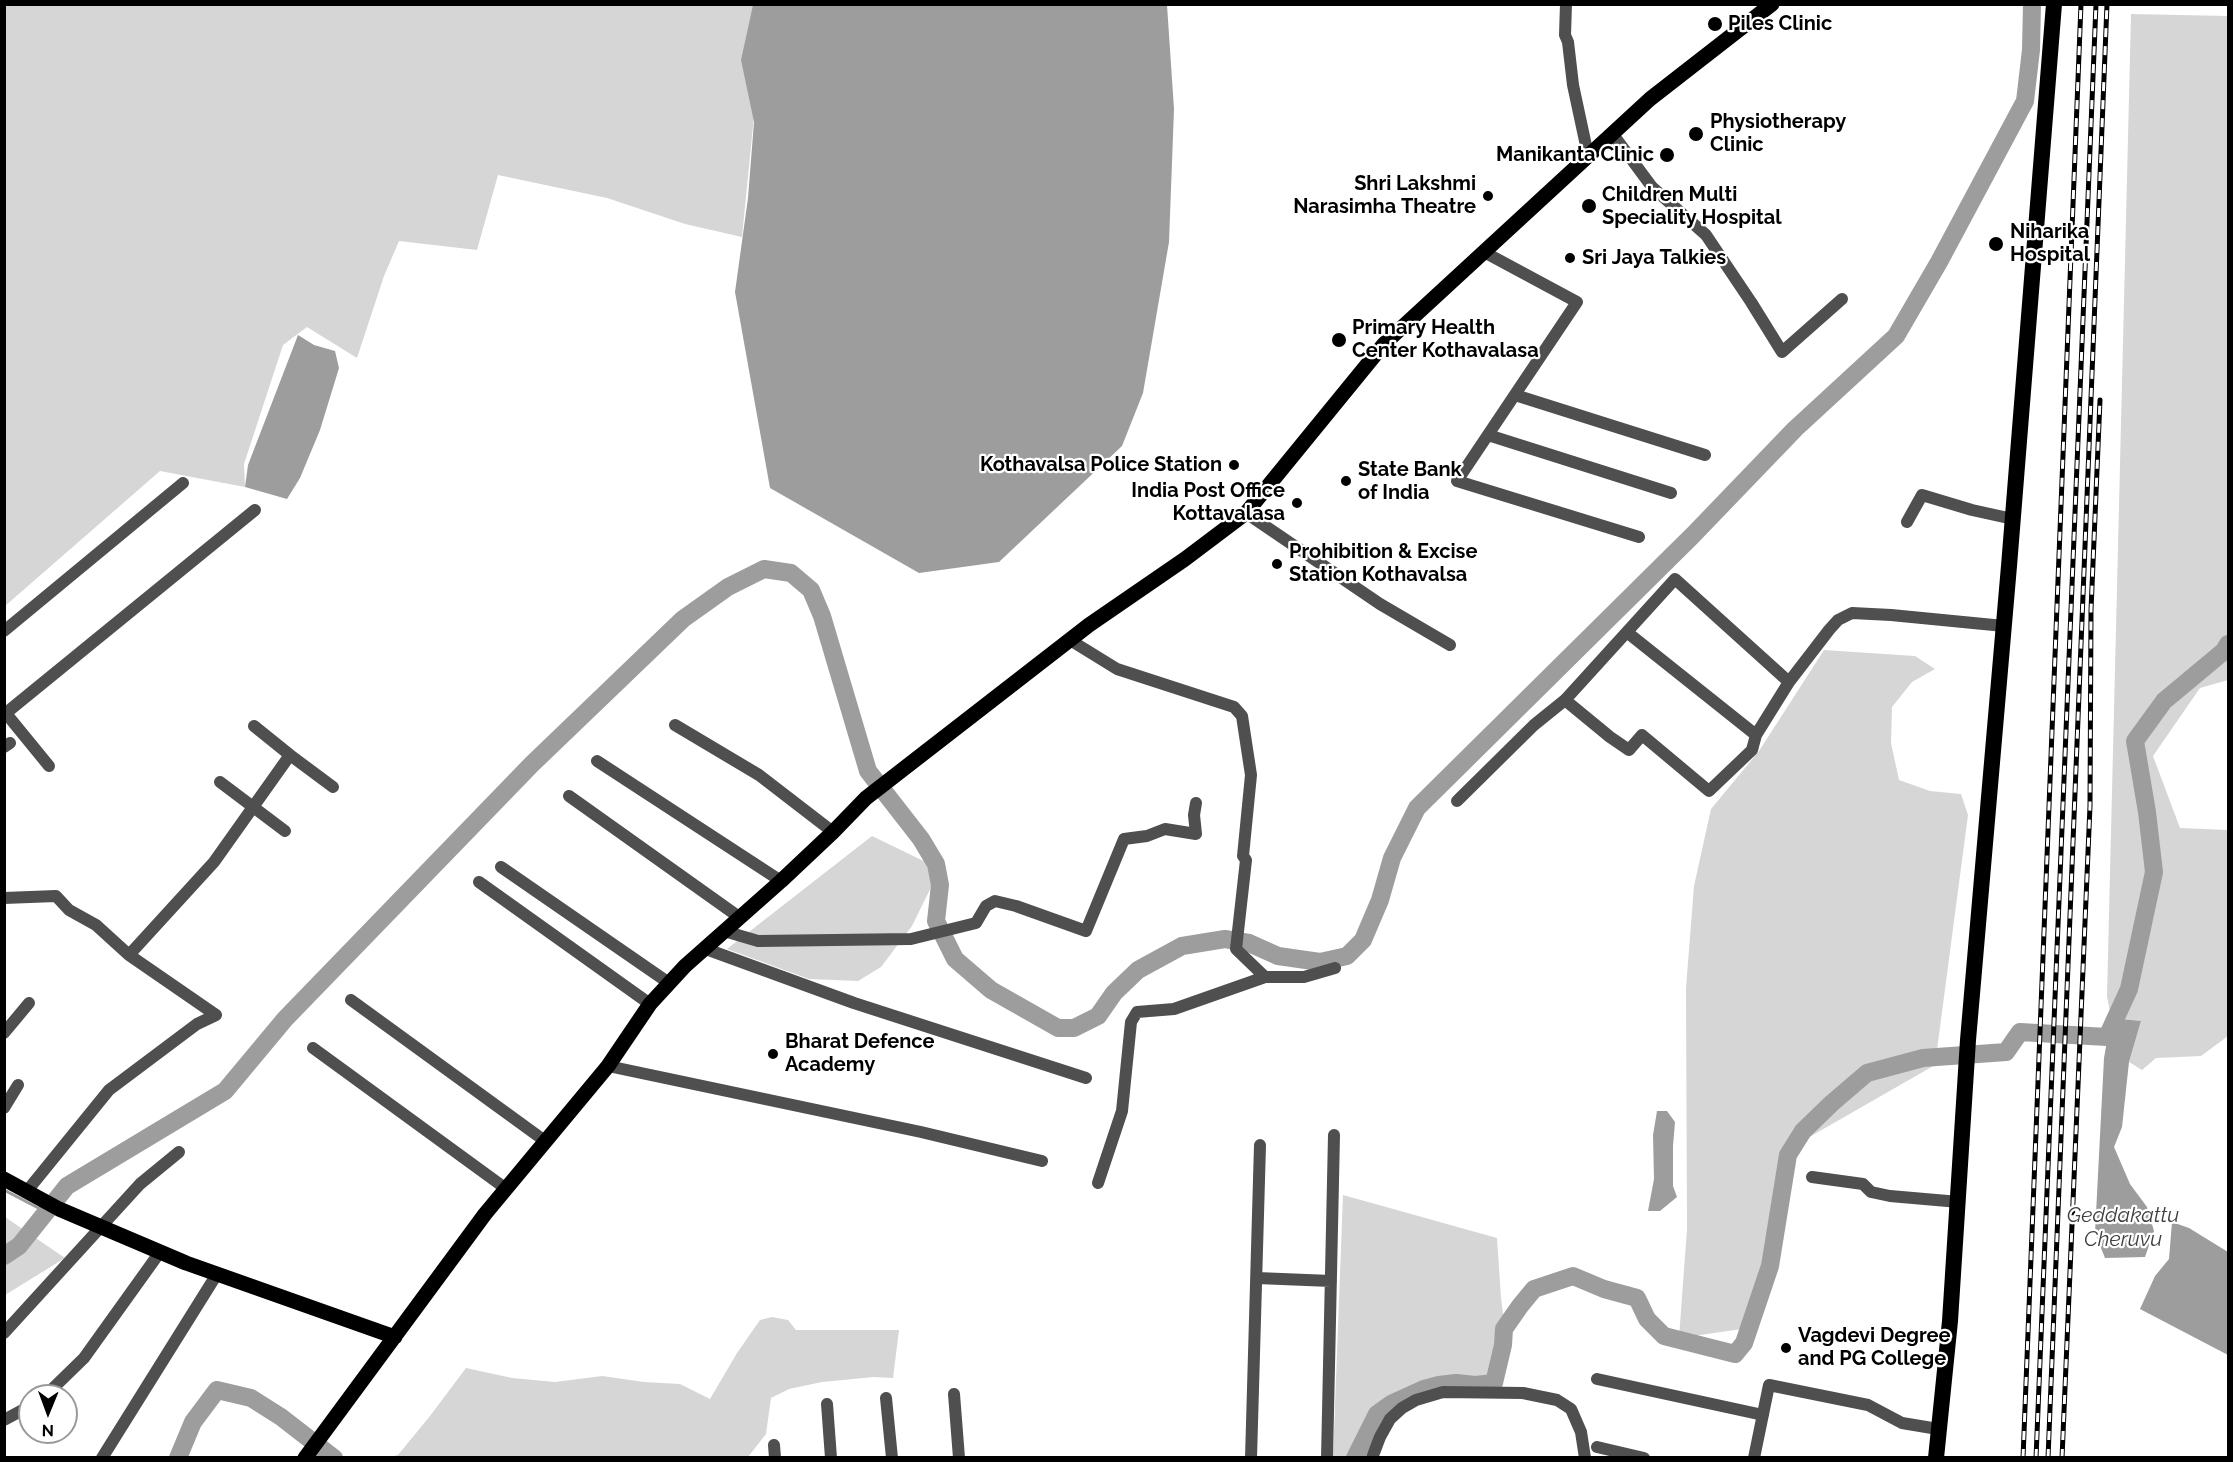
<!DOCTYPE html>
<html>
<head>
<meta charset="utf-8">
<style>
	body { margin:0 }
	#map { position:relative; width:2233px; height:1462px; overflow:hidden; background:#fff; font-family:Raleway,sans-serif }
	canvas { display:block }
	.frame { position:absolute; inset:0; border:6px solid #000; pointer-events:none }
	.north { position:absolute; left:18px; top:1384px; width:60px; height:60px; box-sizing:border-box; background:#fff; border:2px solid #999; border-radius:50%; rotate:181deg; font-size:16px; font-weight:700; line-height:24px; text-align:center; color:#000 }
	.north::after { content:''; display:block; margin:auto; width:21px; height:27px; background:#000; clip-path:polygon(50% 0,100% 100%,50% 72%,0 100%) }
</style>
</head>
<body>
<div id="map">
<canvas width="2233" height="1462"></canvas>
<div class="frame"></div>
<div class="north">N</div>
</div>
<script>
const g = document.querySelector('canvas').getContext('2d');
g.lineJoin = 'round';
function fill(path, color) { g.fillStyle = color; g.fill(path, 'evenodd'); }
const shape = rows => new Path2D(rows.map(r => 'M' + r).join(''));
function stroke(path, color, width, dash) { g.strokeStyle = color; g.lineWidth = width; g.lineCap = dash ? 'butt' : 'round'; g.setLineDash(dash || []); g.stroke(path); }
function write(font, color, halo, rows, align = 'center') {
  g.font = font + ' Raleway,sans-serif'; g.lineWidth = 4.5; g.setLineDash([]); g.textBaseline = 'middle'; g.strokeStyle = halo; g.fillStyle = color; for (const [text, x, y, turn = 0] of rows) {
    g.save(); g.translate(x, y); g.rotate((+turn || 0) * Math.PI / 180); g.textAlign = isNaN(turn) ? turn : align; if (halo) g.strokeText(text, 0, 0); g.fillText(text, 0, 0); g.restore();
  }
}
fill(shape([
	[5,5,765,5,742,237,685,224,607,198,498,175,477,250,399,241,384,276,357,358,307,327,283,345,244,464,245,487,160,471,5,606],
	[2131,14,2228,16,2228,680,2200,688,2153,756,2180,828,2228,830,2228,1036,2201,1056,2156,1058,2142,1070,2129,1062,2141,1021,2111,1018,2107,996],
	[1824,650,1915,656,1935,669,1912,682,1892,707,1891,743,1899,780,1930,791,1961,794,1968,815,1935,1065,1792,1147,1756,1327,1679,1338,1687,1229,1686,988,1694,886,1711,809,1759,751],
	[872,836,940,869,912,926,881,967,858,981,809,979,727,949],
	[1343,1195,1497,1238,1501,1298,1507,1344,1501,1387,1454,1380,1407,1393,1393,1399,1371,1414,1353,1457,1333,1458],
	[5,1217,65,1258,5,1295],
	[772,1317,788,1320,796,1330,899,1330,893,1378,874,1377,822,1382,789,1389,771,1398,766,1434,748,1457,391,1457,398,1455,430,1416,466,1368,512,1378,555,1382,602,1376,644,1382,680,1384,710,1399,737,1353,760,1320]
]), '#d6d6d6');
fill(shape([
	[753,5,1167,5,1174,109,1169,242,1143,393,1122,446,999,562,919,573,770,488,735,292,748,198,754,122,741,60],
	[298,335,314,345,335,351,339,368,320,430,300,478,287,499,245,487,248,465],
	[2111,1018,2141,1021,2129,1062,2122,1127,2114,1147,2130,1184,2147,1207,2154,1231,2145,1257,2105,1258,2095,1233,2104,1058],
	[1657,1111,1667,1111,1675,1122,1673,1146,1673,1186,1677,1197,1660,1211,1648,1211,1654,1179,1653,1135],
	[2172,1222,2189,1228,2228,1252,2228,1355,2140,1309,2155,1276,2169,1259]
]), '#9d9d9d');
stroke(shape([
	[4,1190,46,1212]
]), '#9d9d9d', 3);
stroke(shape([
	[4,1256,19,1246,67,1186,225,1091,285,1019,532,764,683,619,728,587,764,569,791,573,811,590,822,616,868,771,921,839,936,864,940,885,936,921,955,959,991,990,1058,1028,1074,1028,1098,1016,1114,993,1138,970,1182,946,1225,939,1249,943,1278,956,1320,962,1347,956,1363,940,1380,900,1392,858,1417,808,1693,535,1795,429,1896,336,1939,262,2025,101,2031,50,2032,4],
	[178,1458,193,1422,217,1390,251,1398,281,1417,334,1458],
	[1355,1458,1377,1414,1391,1404,1424,1389,1439,1385,1456,1383,1475,1385,1494,1383,1503,1345,1504,1329,1520,1306,1534,1289,1573,1276,1604,1289,1637,1298,1647,1319,1664,1336,1735,1354,1744,1343,1770,1266,1788,1155,1803,1131,1832,1103,1867,1073,1923,1058,2006,1052,2020,1032,2107,1037,2129,989,2154,872,2147,812,2135,741,2164,701,2224,651,2228,644]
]), '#9d9d9d', 18);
stroke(shape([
	[1566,4,1565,35,1568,42,1573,85,1588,155],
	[1612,133,1652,187,1706,235,1751,302,1782,352,1842,299],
	[1484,252,1577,302,1457,481,1639,537],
	[1515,395,1705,455],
	[1488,435,1671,493],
	[1246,513,1380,604,1450,645],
	[1907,522,1922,495,1972,510,2013,519],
	[4,631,183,483],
	[1628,633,1756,735,1789,682,1829,630,1838,620,1852,613,1891,615,2004,626],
	[1070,640,1117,669,1234,707,1242,716,1251,775,1243,856,1246,860,1236,949,1265,977],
	[1565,700,1610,737,1629,750,1642,735,1709,791,1752,750,1756,735],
	[4,711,49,766],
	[6,713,255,510],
	[675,725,759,775,833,832],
	[4,747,10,743],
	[290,755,333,787],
	[597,761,781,881],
	[220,782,285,831],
	[569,796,739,917],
	[1457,801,1534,725,1565,700,1675,579,1789,682],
	[501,867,669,983],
	[479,882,650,1004],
	[4,898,56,896,69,910,96,925,129,955],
	[724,931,758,941,911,939,976,923,986,906,995,901,1016,906,1086,931,1124,839,1147,836,1165,829,1196,834,1194,815,1196,803],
	[706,949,854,1003,1086,1078],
	[351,1000,545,1141],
	[4,1033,29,1003],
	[313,1048,505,1188],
	[608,1066,921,1132,1042,1161],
	[4,1108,18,1085],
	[1812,1177,1863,1184,1871,1192,1890,1196,1959,1202],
	[1098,1183,1122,1111,1131,1022,1137,1012,1174,1009,1265,977,1304,977,1335,968],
	[27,1191,109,1090,197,1024,216,1015,129,955,214,862,290,755,254,726],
	[1257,1278,1331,1281],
	[4,1333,140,1184,179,1152],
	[1597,1379,1763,1415],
	[954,1394,959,1458],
	[45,1396,84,1358,160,1252],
	[886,1398,892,1458],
	[827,1404,831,1458],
	[4,1420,30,1406],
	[774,1445,775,1458],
	[1597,1447,1644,1458],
	[102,1458,217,1274],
	[1251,1458,1260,1145],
	[1327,1458,1334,1135],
	[1372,1458,1380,1437,1390,1419,1402,1408,1416,1400,1443,1392,1523,1393,1557,1400,1571,1409,1581,1432,1585,1458],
	[1754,1458,1769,1385,1868,1405,1902,1423,1938,1429]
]), '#4f4f4f', 12);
stroke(shape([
	[4,1179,59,1209,186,1263,395,1337],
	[305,1458,485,1214,608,1066,650,1004,685,966,781,881,833,832,866,798,1089,625,1185,559,1246,513,1384,344,1650,99,1772,4]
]), '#000', 15);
stroke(shape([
	[1936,1458,1950,1321,1968,1040,2009,566,2054,4]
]), '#000', 16);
const rail = shape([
	[2023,1458,2081,4],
	[2036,1458,2096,4],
	[2048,1458,2107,4],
	[2062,1458,2090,806,2091,610,2100,400]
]);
stroke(rail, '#000', 5);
stroke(rail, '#fff', 3, [9]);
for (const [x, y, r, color] of [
	[1715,24,8,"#000"],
	[1696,134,8,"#000"],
	[1667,155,8,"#000"],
	[1488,196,6,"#000"],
	[1589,206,8,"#000"],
	[1996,244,8,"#000"],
	[1570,258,6,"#000"],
	[1339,340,8,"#000"],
	[1234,465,6,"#000"],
	[1346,481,6,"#000"],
	[1297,503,6,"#000"],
	[1277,564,6,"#000"],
	[773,1054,6,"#000"],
	[1786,1348,6,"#000"]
]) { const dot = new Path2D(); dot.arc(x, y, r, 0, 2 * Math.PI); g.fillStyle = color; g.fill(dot); stroke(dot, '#fff', 2); }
write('bold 20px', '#000', '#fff', [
	["Piles Clinic",1728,24],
	["Physiotherapy",1710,122],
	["Clinic",1710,145],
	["Manikanta Clinic",1654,155,"right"],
	["Shri Lakshmi",1476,184,"right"],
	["Narasimha Theatre",1476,207,"right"],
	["Children Multi",1602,195],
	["Speciality Hospital",1602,218],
	["Niharika",2010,232],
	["Hospital",2010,255],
	["Sri Jaya Talkies",1582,258],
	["Primary Health",1352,328],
	["Center Kothavalasa",1352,351],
	["Kothavalsa Police Station",1222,465,"right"],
	["State Bank",1358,470],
	["of India",1358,493],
	["India Post Office",1285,491,"right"],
	["Kottavalasa",1285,514,"right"],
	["Prohibition & Excise",1289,552],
	["Station Kothavalsa",1289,575],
	["Bharat Defence",785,1042],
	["Academy",785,1065],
	["Vagdevi Degree",1798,1336],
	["and PG College",1798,1359]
], 'left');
write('italic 21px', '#3e3e3e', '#fff', [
	["Geddakattu",2123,1216],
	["Cheruvu",2123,1240]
]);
</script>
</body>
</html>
